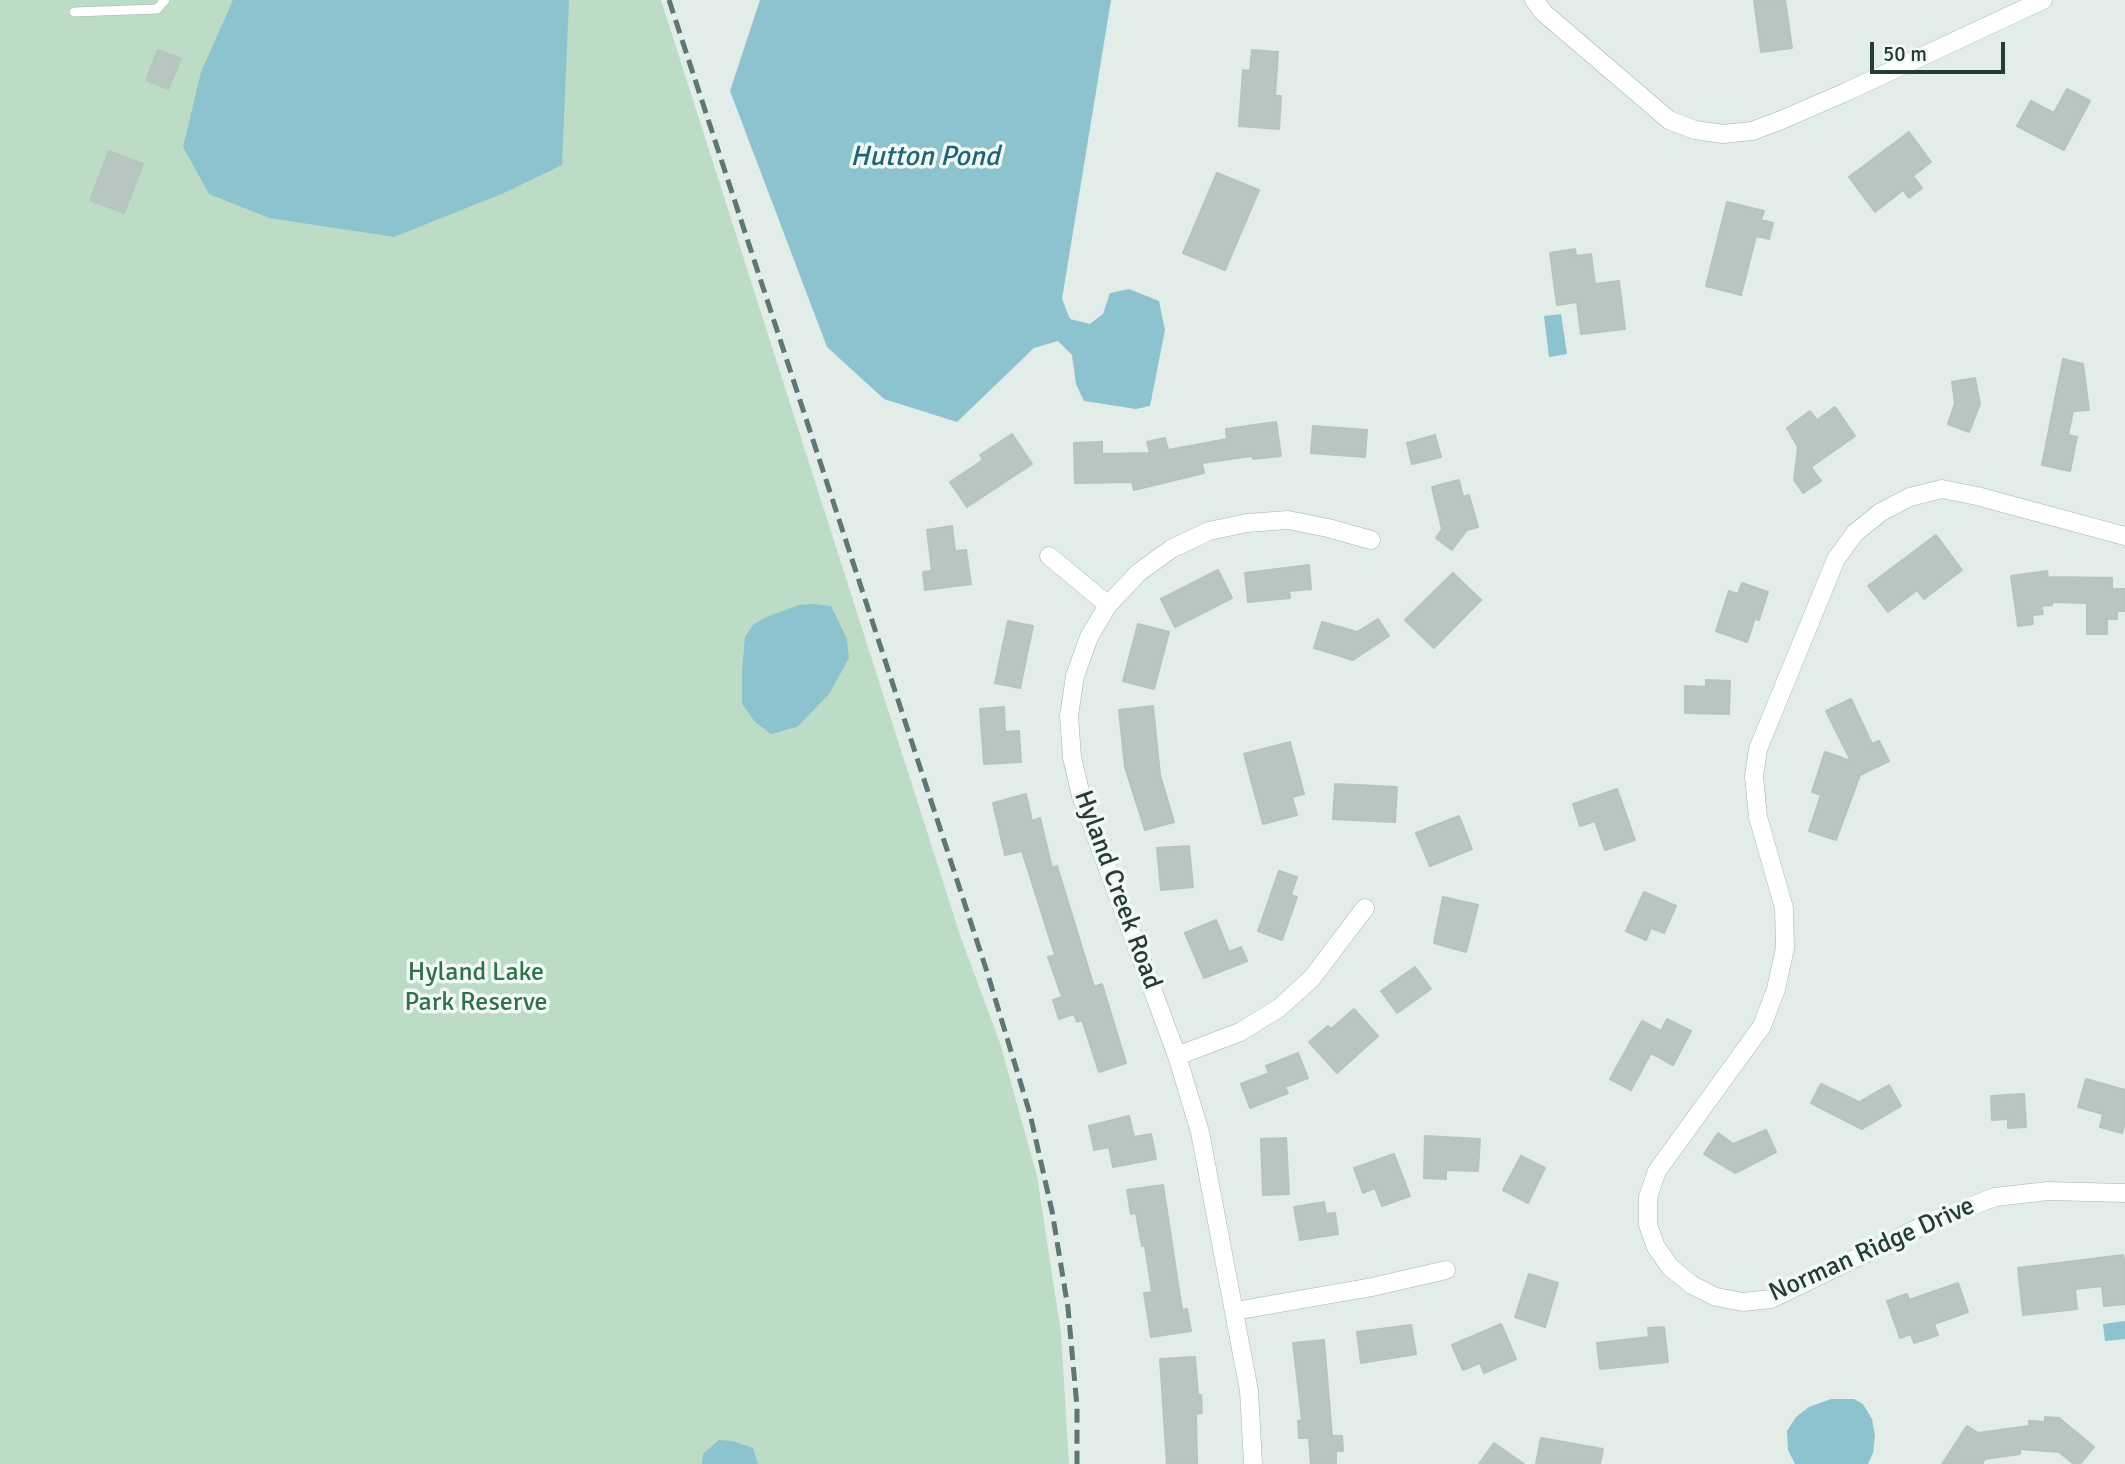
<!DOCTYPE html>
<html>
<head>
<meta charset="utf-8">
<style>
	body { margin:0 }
	#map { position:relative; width:2125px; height:1464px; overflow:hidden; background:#e2ece8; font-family:Signika,sans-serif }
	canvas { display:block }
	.scale { position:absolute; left:1870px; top:42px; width:135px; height:32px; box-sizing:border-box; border:4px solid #233c35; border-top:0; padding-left:9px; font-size:21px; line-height:24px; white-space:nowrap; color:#233c35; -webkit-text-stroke:5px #f2f8f5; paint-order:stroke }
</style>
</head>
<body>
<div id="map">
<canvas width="2125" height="1464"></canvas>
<div class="scale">50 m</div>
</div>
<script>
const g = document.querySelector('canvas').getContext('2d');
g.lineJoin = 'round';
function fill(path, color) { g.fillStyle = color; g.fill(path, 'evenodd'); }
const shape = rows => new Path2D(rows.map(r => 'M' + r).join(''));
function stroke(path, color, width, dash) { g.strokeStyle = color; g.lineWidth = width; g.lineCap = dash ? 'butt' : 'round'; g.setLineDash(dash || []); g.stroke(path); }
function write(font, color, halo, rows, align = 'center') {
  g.font = font + ' Signika,sans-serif'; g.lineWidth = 7; g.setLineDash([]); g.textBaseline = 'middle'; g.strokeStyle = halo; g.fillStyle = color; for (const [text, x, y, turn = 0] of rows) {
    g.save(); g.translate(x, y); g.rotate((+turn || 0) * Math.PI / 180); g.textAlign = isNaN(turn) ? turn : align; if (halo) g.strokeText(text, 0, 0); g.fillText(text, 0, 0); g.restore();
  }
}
fill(shape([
	[0,0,661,0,961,938,1000,1043,1037,1176,1061,1333,1069,1464,0,1464]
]), '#bcdcc5');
fill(shape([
	[233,0,569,0,562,165,504,193,394,237,269,218,209,194,183,147,201,72],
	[760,0,1111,0,1062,299,1070,319,1090,324,1103,314,1110,293,1129,289,1159,301,1165,330,1150,406,1136,409,1084,401,1076,384,1072,355,1058,341,1034,348,957,422,884,399,827,347,730,91],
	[1561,314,1567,354,1549,357,1544,316],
	[814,604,831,606,847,639,849,658,829,694,797,727,771,734,755,722,742,704,742,671,745,637,753,625,766,617,799,605],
	[2125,1321,2125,1339,2105,1341,2103,1324],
	[1831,1399,1854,1399,1863,1404,1872,1419,1875,1436,1873,1453,1868,1464,1795,1464,1788,1450,1787,1431,1796,1417,1809,1407],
	[719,1440,732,1441,753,1448,758,1464,702,1464,703,1454]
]), '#8dc3ce');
const building = shape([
	[1754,0,1785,0,1792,48,1761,52,1754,0],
	[158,50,181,59,168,89,146,80,158,50],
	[1252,50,1278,52,1275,96,1281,96,1279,129,1239,126,1243,70,1250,71,1252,50],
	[2067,89,2090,101,2064,150,2017,126,2031,101,2054,113,2067,89],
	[1909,132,1931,162,1913,176,1922,188,1909,198,1903,190,1875,212,1849,177,1909,132],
	[109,151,143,164,124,213,90,200,109,151],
	[1217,173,1259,190,1225,270,1183,253,1217,173],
	[1727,202,1764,211,1761,220,1773,223,1769,239,1756,236,1741,295,1706,286,1727,202],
	[1575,249,1576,256,1591,254,1595,284,1619,281,1625,329,1581,334,1577,302,1557,305,1550,253,1575,249],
	[2063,359,2083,364,2089,410,2073,411,2068,435,2077,437,2070,471,2042,465,2063,359],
	[1975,378,1980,404,1969,432,1948,424,1955,403,1952,382,1975,378],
	[1835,407,1855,436,1811,467,1821,481,1803,493,1794,480,1798,447,1787,428,1810,411,1817,420,1835,407],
	[1276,422,1281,456,1253,459,1252,456,1202,463,1204,473,1134,490,1132,482,1075,483,1074,443,1102,442,1102,454,1150,453,1147,442,1165,438,1168,450,1227,439,1226,429,1276,422],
	[1313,426,1367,430,1365,457,1311,453,1313,426],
	[1012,434,1032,464,967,507,950,482,983,460,980,455,1012,434],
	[1435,435,1441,457,1412,464,1407,443,1435,435],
	[1459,480,1463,497,1469,495,1478,527,1467,530,1452,550,1436,538,1442,529,1432,487,1459,480],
	[952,526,955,551,966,550,971,584,925,590,923,572,932,571,927,530,952,526],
	[1936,535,1962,570,1924,599,1917,590,1888,612,1868,586,1936,535],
	[1309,565,1311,589,1289,591,1290,598,1248,602,1245,573,1309,565],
	[1218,570,1232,598,1175,627,1161,599,1218,570],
	[2047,571,2048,577,2112,578,2112,589,2125,589,2125,611,2117,611,2117,619,2107,619,2107,634,2087,634,2087,603,2052,602,2052,605,2041,606,2043,614,2032,615,2033,624,2018,626,2011,576,2047,571],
	[1453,573,1481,600,1434,648,1405,620,1453,573],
	[1742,583,1768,592,1759,620,1755,618,1747,642,1716,631,1729,591,1738,594,1742,583],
	[1378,619,1389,636,1353,660,1314,648,1322,622,1357,632,1378,619],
	[1008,621,1033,626,1020,688,995,683,1008,621],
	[1138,624,1169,632,1154,689,1123,681,1138,624],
	[1706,680,1730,681,1729,714,1685,713,1685,686,1706,687,1706,680],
	[1851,699,1872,744,1879,741,1889,761,1860,775,1836,840,1809,831,1821,795,1812,792,1825,752,1851,761,1826,711,1851,699],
	[1153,706,1160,775,1174,822,1145,830,1125,767,1119,710,1153,706],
	[1004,707,1005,732,1019,731,1021,762,984,764,980,709,1004,707],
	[1290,742,1304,794,1292,797,1297,815,1263,824,1244,754,1290,742],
	[1335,784,1397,787,1395,822,1333,819,1335,784],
	[1617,789,1635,840,1605,850,1595,821,1580,826,1573,804,1617,789],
	[1026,794,1032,821,1040,818,1052,868,1057,866,1094,987,1102,984,1126,1063,1099,1072,1082,1020,1077,1022,1074,1014,1059,1019,1053,1000,1062,997,1048,957,1055,955,1022,851,1005,855,993,803,1026,794],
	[1459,816,1472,849,1430,866,1416,833,1459,816],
	[1189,846,1193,887,1161,890,1157,848,1189,846],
	[1279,871,1297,877,1291,895,1297,897,1282,940,1258,931,1279,871],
	[1644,892,1676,906,1664,933,1651,928,1646,940,1626,931,1644,892],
	[1443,897,1478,905,1466,952,1434,943,1443,897],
	[1216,920,1229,952,1241,947,1247,961,1204,978,1185,933,1216,920],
	[1415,967,1431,989,1397,1013,1381,991,1415,967],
	[1354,1009,1378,1036,1337,1073,1309,1042,1328,1026,1331,1029,1354,1009],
	[1667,1019,1691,1031,1673,1065,1651,1053,1631,1090,1610,1079,1642,1021,1661,1031,1667,1019],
	[1298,1053,1308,1078,1285,1087,1288,1093,1250,1108,1241,1084,1269,1073,1266,1066,1298,1053],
	[2086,1079,2125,1090,2125,1123,2122,1133,2100,1127,2103,1114,2078,1107,2086,1079],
	[1821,1084,1859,1102,1889,1085,1901,1106,1862,1129,1811,1103,1821,1084],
	[2024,1094,2026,1127,2008,1128,2008,1119,1992,1120,1991,1096,2024,1094],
	[1129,1116,1134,1137,1151,1134,1156,1159,1113,1167,1109,1147,1094,1150,1089,1126,1129,1116],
	[1766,1130,1776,1152,1735,1173,1704,1154,1718,1133,1733,1144,1766,1130],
	[1425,1136,1480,1139,1478,1171,1446,1170,1446,1179,1424,1178,1425,1136],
	[1286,1138,1289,1194,1263,1195,1261,1139,1286,1138],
	[1394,1154,1410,1196,1382,1206,1375,1188,1363,1193,1354,1168,1394,1154],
	[1521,1156,1545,1168,1528,1203,1503,1190,1521,1156],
	[1163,1185,1182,1310,1187,1309,1191,1331,1151,1337,1144,1293,1152,1292,1145,1246,1142,1246,1136,1213,1131,1214,1127,1190,1163,1185],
	[1324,1202,1326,1214,1335,1213,1338,1234,1300,1240,1294,1207,1324,1202],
	[2123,1255,2125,1262,2125,1304,2104,1306,2102,1286,2075,1289,2077,1309,2023,1315,2018,1268,2123,1255],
	[1529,1274,1558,1283,1545,1327,1515,1317,1529,1274],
	[1958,1283,1968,1312,1934,1324,1938,1335,1914,1343,1911,1334,1900,1338,1887,1301,1907,1294,1909,1300,1958,1283],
	[1501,1324,1516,1359,1484,1373,1480,1363,1463,1370,1452,1345,1501,1324],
	[1411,1325,1416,1354,1361,1363,1357,1332,1411,1325],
	[1664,1327,1668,1362,1600,1369,1597,1343,1649,1337,1648,1328,1664,1327],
	[1324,1340,1332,1436,1342,1436,1343,1451,1336,1451,1336,1464,1311,1464,1309,1438,1299,1438,1298,1421,1302,1420,1293,1343,1324,1340],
	[1195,1357,1198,1395,1201,1395,1202,1413,1196,1414,1197,1464,1167,1464,1160,1359,1195,1357],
	[2045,1417,2059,1418,2094,1447,2080,1464,2074,1464,2059,1452,2020,1449,2020,1454,1985,1459,1982,1464,1942,1464,1967,1426,1978,1433,2029,1426,2029,1421,2045,1422,2045,1417],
	[1541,1438,1603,1449,1600,1464,1536,1464,1541,1438],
	[1494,1443,1524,1464,1479,1464,1494,1443]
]);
fill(building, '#b8c6c1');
stroke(building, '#b5c5be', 2);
const lane = shape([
	[74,12,157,9,165,0]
]);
const street = shape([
	[1534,0,1544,13,1669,120,1695,130,1723,134,1752,131,1779,121,1846,92,2043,0],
	[2125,536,1977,496,1942,489,1910,497,1881,512,1855,533,1836,559,1758,749,1754,776,1758,817,1784,908,1785,948,1776,989,1762,1026,1657,1171,1648,1197,1648,1225,1656,1247,1670,1267,1692,1285,1716,1297,1743,1302,1771,1299,1935,1220,1995,1197,2048,1191,2125,1193],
	[1049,556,1108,605],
	[1177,1056,1240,1032,1279,1008,1312,978,1365,908],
	[1235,1311,1372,1287,1446,1270],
	[1253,1464,1249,1391,1200,1132,1177,1056,1081,796,1072,757,1069,716,1075,676,1089,637,1108,605,1138,573,1171,549,1209,531,1247,523,1288,520,1328,528,1371,540]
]);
stroke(lane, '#a5b4af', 10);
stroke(street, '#a5b4af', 19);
stroke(lane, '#fff', 9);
stroke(street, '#fff', 18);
stroke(shape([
	[669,0,988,975,1030,1114,1052,1211,1068,1308,1077,1407,1077,1464]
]), '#5d7771', 5, [14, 7]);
write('26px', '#233c35', '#f2f8f5', [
	["Hyland Creek Road",1117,890,70],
	["Norman Ridge Drive",1872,1250,-24]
]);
write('26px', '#2f7149', '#f2f8f5', [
	["Hyland Lake",476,973],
	["Park Reserve",476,1003]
]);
write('italic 28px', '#206575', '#f2f8f5', [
	["Hutton Pond",925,158]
]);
</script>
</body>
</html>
